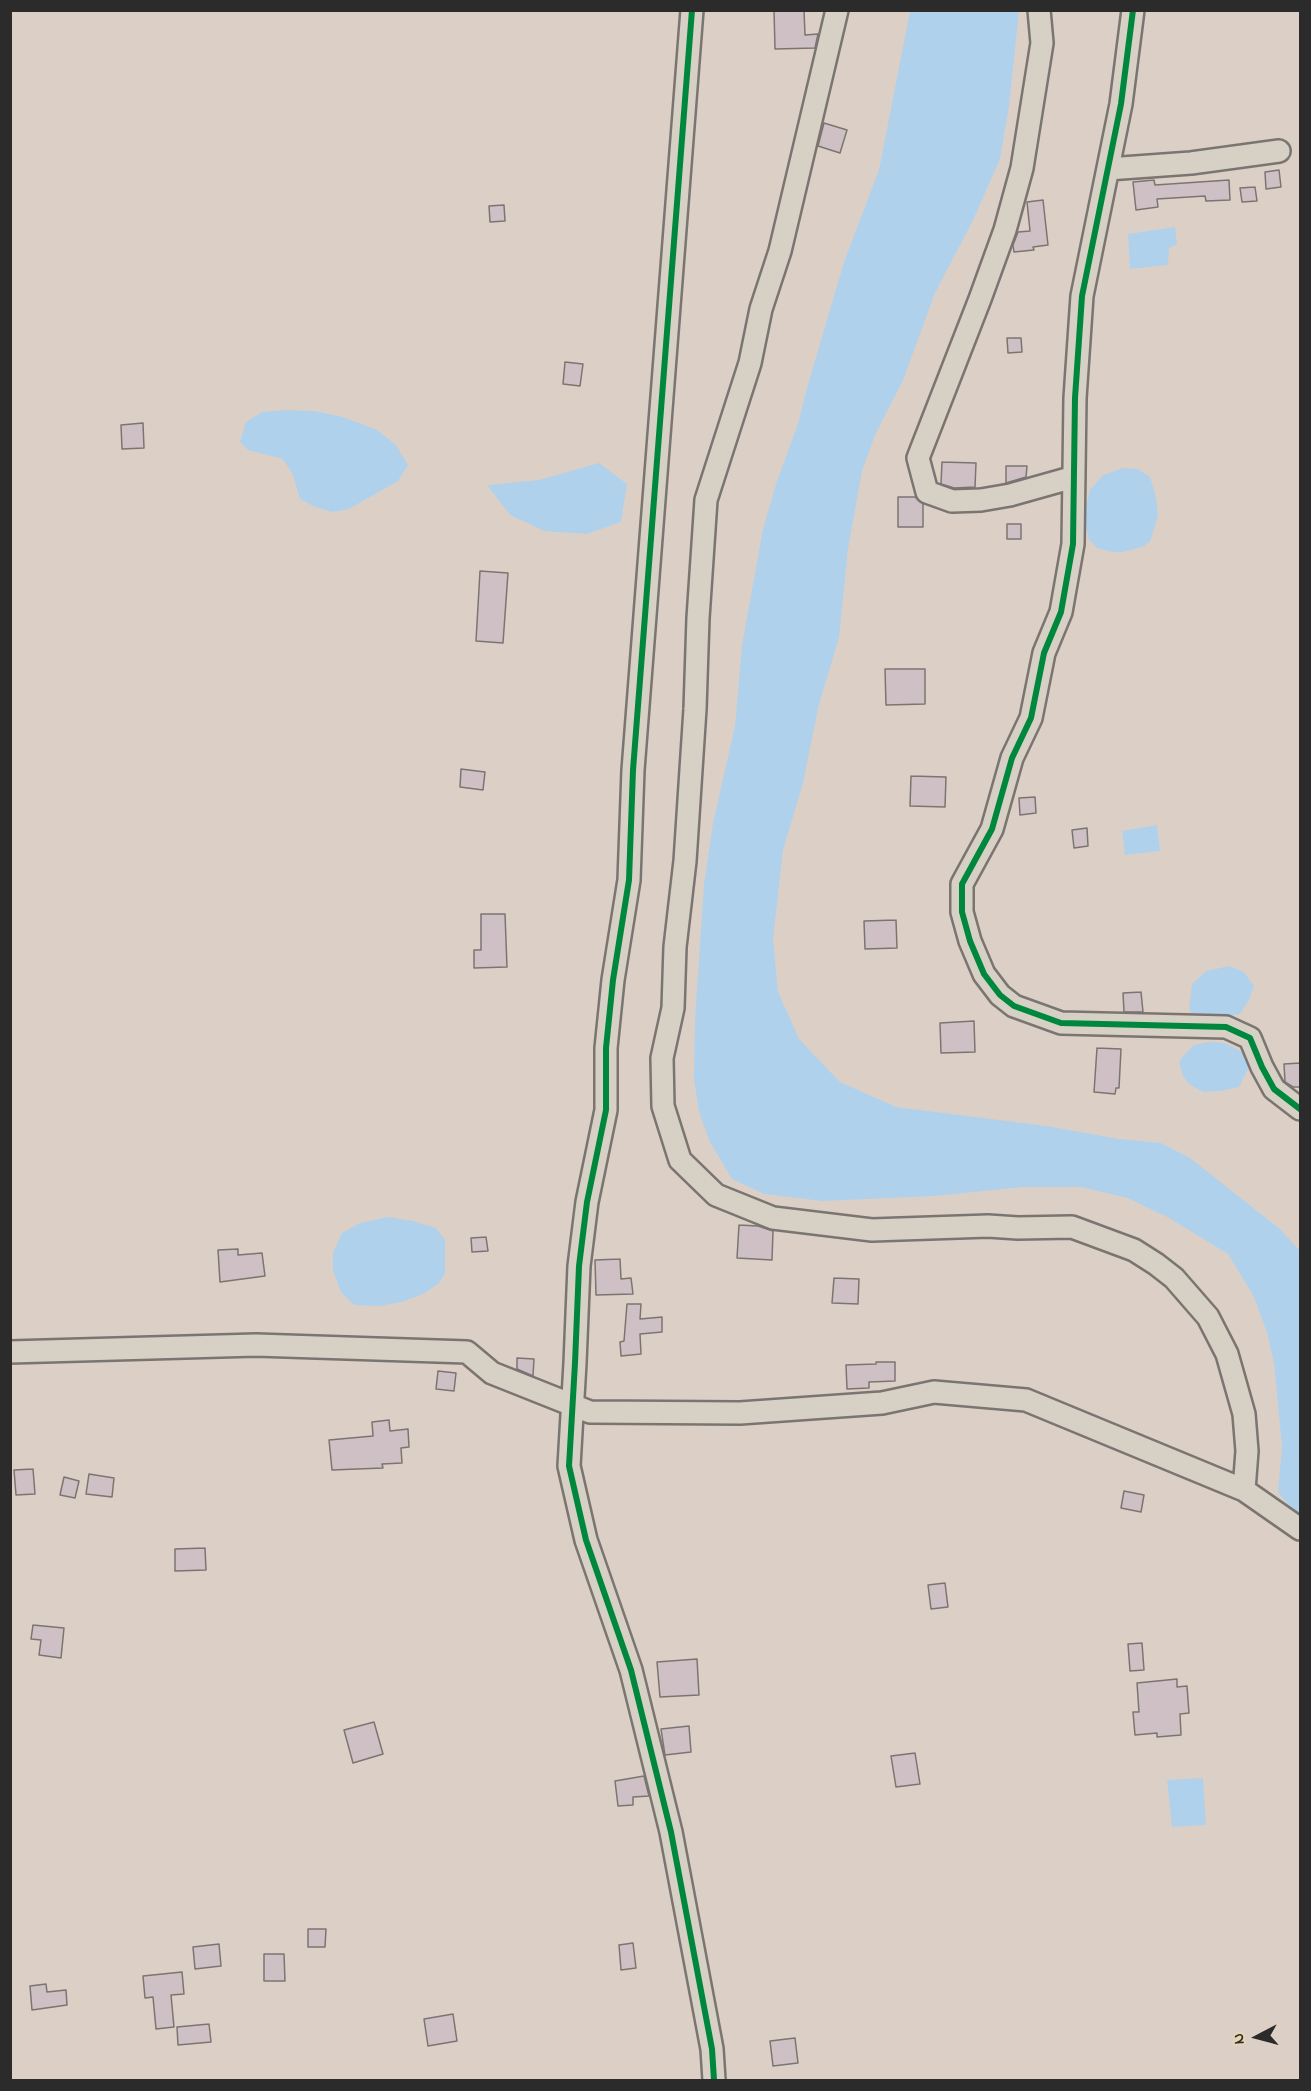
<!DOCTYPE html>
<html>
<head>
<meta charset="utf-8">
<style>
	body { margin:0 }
	#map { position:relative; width:1311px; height:2091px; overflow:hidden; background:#dcd0c6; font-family:"Indie Flower",sans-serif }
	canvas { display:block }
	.frame { position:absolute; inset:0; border:12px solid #2b2b2b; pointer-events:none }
	.north { position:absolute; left:1227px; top:2007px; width:60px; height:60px; -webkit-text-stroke:4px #e7d5b3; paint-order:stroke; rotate:264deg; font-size:16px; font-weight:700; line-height:24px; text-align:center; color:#2b2b2b }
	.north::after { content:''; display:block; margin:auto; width:21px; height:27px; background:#2b2b2b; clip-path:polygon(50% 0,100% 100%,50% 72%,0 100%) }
</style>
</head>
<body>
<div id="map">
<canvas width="1311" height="2091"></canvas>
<div class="frame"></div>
<div class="north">N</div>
</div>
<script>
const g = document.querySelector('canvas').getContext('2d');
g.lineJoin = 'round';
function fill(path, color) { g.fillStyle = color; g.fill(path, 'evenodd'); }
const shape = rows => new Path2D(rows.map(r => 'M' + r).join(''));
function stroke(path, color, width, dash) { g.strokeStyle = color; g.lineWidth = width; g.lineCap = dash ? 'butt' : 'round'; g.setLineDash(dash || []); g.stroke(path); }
fill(shape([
	[910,11,1019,11,1009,106,1000,159,973,220,935,293,903,380,875,435,862,471,848,549,839,638,819,704,803,783,783,850,773,939,778,992,799,1039,840,1082,896,1107,1047,1126,1119,1139,1161,1143,1190,1158,1280,1229,1300,1251,1300,1513,1294,1512,1278,1492,1282,1446,1274,1364,1267,1332,1253,1295,1228,1254,1169,1218,1128,1198,1081,1187,1023,1187,935,1196,822,1201,764,1194,732,1179,710,1142,699,1112,694,1079,695,1019,704,884,713,823,735,726,742,645,763,529,777,481,798,424,807,388,844,262,879,170],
	[1175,227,1177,244,1169,248,1168,265,1130,269,1128,234],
	[286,410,314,411,343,417,377,430,396,445,408,465,398,481,349,509,332,512,313,506,300,499,293,475,283,459,248,450,240,442,246,422,262,412],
	[599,463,627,484,621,522,587,534,544,531,510,515,487,485,539,480],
	[1122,468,1138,469,1150,477,1156,497,1158,516,1150,542,1142,547,1123,552,1112,552,1097,548,1089,540,1085,522,1086,506,1090,490,1102,476],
	[1157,825,1160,851,1125,855,1122,831],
	[1229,966,1244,972,1254,986,1249,1000,1240,1014,1207,1020,1193,1015,1189,1009,1192,984,1206,971],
	[1208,1042,1224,1043,1239,1050,1245,1057,1249,1067,1239,1087,1220,1091,1203,1092,1189,1084,1183,1076,1179,1062,1184,1055,1194,1045],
	[388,1217,413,1221,436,1228,445,1240,445,1274,439,1283,425,1293,402,1302,379,1306,354,1305,341,1292,333,1271,333,1252,342,1233,360,1223],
	[1203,1778,1206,1825,1172,1827,1167,1780]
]), '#b0d1eb');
const building = shape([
	[774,10,804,10,805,35,818,34,815,48,775,49,774,10],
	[824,123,847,130,840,153,818,146,824,123],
	[1279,170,1281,187,1266,189,1265,172,1279,170],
	[1154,180,1155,185,1229,180,1230,200,1206,201,1205,196,1157,199,1158,207,1136,210,1133,182,1154,180],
	[1255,187,1257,201,1242,202,1240,188,1255,187],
	[1043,200,1048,245,1033,247,1034,250,1014,252,1013,245,1018,232,1030,231,1027,202,1043,200],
	[504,205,505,221,490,222,489,206,504,205],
	[1007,338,1021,338,1022,352,1008,353,1007,338],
	[565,362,583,364,580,386,563,384,565,362],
	[143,423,144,448,122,449,121,425,143,423],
	[942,462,976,463,975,487,954,488,941,484,942,462],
	[1006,466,1027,466,1026,477,1006,483,1006,466],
	[898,497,915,497,923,504,923,527,898,527,898,497],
	[1007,524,1021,524,1021,539,1007,539,1007,524],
	[480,571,508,573,503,643,476,641,480,571],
	[885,669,925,669,925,704,886,705,885,669],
	[461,769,485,772,483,790,460,787,461,769],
	[911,776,946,777,945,807,910,806,911,776],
	[1035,797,1036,813,1020,815,1019,798,1035,797],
	[1087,828,1088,846,1074,848,1072,830,1087,828],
	[481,914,505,914,507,967,474,968,474,950,481,950,481,914],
	[896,920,897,948,865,949,864,921,896,920],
	[1141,992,1143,1012,1124,1012,1123,993,1141,992],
	[974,1021,975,1052,941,1053,940,1023,974,1021],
	[1097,1048,1121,1049,1119,1088,1116,1088,1115,1094,1094,1092,1097,1048],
	[1300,1063,1300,1087,1293,1087,1285,1082,1284,1064,1300,1063],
	[739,1225,758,1226,773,1231,772,1260,737,1258,739,1225],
	[486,1237,488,1251,472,1252,471,1238,486,1237],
	[238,1249,238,1255,262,1253,265,1276,220,1282,218,1250,238,1249],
	[620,1259,621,1279,631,1278,633,1294,596,1295,595,1260,620,1259],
	[834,1278,859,1279,858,1304,832,1303,834,1278],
	[627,1304,641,1304,640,1319,662,1317,662,1332,640,1334,641,1354,621,1356,620,1342,624,1341,627,1304],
	[517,1358,534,1359,533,1376,517,1369,517,1358],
	[876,1362,895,1362,895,1381,869,1382,869,1388,847,1389,846,1365,876,1364,876,1362],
	[438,1371,456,1373,454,1391,436,1389,438,1371],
	[389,1420,390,1431,408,1429,409,1447,401,1448,402,1463,382,1464,383,1468,332,1470,329,1440,373,1436,372,1422,389,1420],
	[33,1469,35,1494,16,1495,14,1470,33,1469],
	[89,1474,114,1478,112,1497,86,1494,89,1474],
	[64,1477,79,1481,75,1498,60,1495,64,1477],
	[1124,1491,1144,1495,1141,1512,1121,1508,1124,1491],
	[205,1548,206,1570,175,1571,175,1549,205,1548],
	[945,1583,948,1607,931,1609,928,1585,945,1583],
	[33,1625,64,1628,61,1658,39,1655,41,1640,31,1639,33,1625],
	[1142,1643,1144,1670,1130,1671,1128,1644,1142,1643],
	[697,1659,699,1695,660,1697,657,1662,697,1659],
	[1177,1679,1177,1687,1187,1686,1189,1713,1180,1714,1181,1735,1157,1737,1157,1733,1135,1735,1133,1712,1139,1712,1137,1683,1177,1679],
	[374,1722,383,1754,353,1763,344,1730,374,1722],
	[689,1726,691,1752,665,1755,661,1729,689,1726],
	[915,1753,920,1784,896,1787,891,1756,915,1753],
	[644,1776,649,1796,633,1797,633,1805,618,1806,615,1781,644,1776],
	[308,1929,326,1929,325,1947,308,1947,308,1929],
	[633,1943,636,1968,621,1970,619,1945,633,1943],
	[219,1944,221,1966,195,1969,193,1947,219,1944],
	[264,1954,284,1954,285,1981,264,1981,264,1954],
	[182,1972,184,1994,171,1995,174,2027,156,2029,153,1997,145,1998,143,1976,182,1972],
	[46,1984,47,1992,66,1990,67,2005,32,2010,30,1986,46,1984],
	[453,2014,457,2041,428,2046,424,2019,453,2014],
	[209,2024,211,2042,178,2045,177,2027,209,2024],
	[795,2038,798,2063,773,2066,770,2041,795,2038]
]);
fill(building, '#cec0c4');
stroke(building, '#7b7571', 1.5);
const street = shape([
	[692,10,633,770,629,880,613,980,606,1048,606,1110,587,1202,579,1266,575,1363,569,1466,586,1540,631,1670,671,1832,712,2049,714,2080],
	[837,10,780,251,761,309,750,363,706,500,698,618,695,709,685,861,675,947,673,1008,662,1058,663,1106,680,1160,716,1195,773,1218,872,1230,988,1226,1018,1228,1072,1227,1134,1250,1156,1264,1174,1278,1208,1317,1227,1354,1244,1414,1247,1451,1244,1490],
	[1039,10,1042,43,1022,168,1005,230,980,299,918,458,927,492,952,501,981,500,1010,495,1074,477],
	[1133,10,1121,104,1082,296,1075,398,1073,544,1061,612,1044,653,1031,718,1012,758,992,829,962,884,962,912,970,941,984,974,1000,995,1014,1006,1061,1023,1226,1027,1250,1038,1262,1067,1274,1089,1300,1109],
	[1108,169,1191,163,1279,151],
	[10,1352,256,1345,467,1352,492,1373,590,1412,740,1413,882,1403,934,1392,1026,1400,1244,1490,1300,1529]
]);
stroke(street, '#7b7571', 26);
stroke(street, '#d7d0c4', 21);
stroke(shape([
	[692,10,633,770,629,880,613,980,606,1048,606,1110,587,1202,579,1266,575,1363,569,1466,586,1540,631,1670,671,1832,712,2049,714,2080],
	[1133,10,1121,104,1082,296,1075,398,1073,544,1061,612,1044,653,1031,718,1012,758,992,829,962,884,962,912,970,941,984,974,1000,995,1014,1006,1061,1023,1226,1027,1250,1038,1262,1067,1274,1089,1300,1109]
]), '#00873e', 6);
</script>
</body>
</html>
